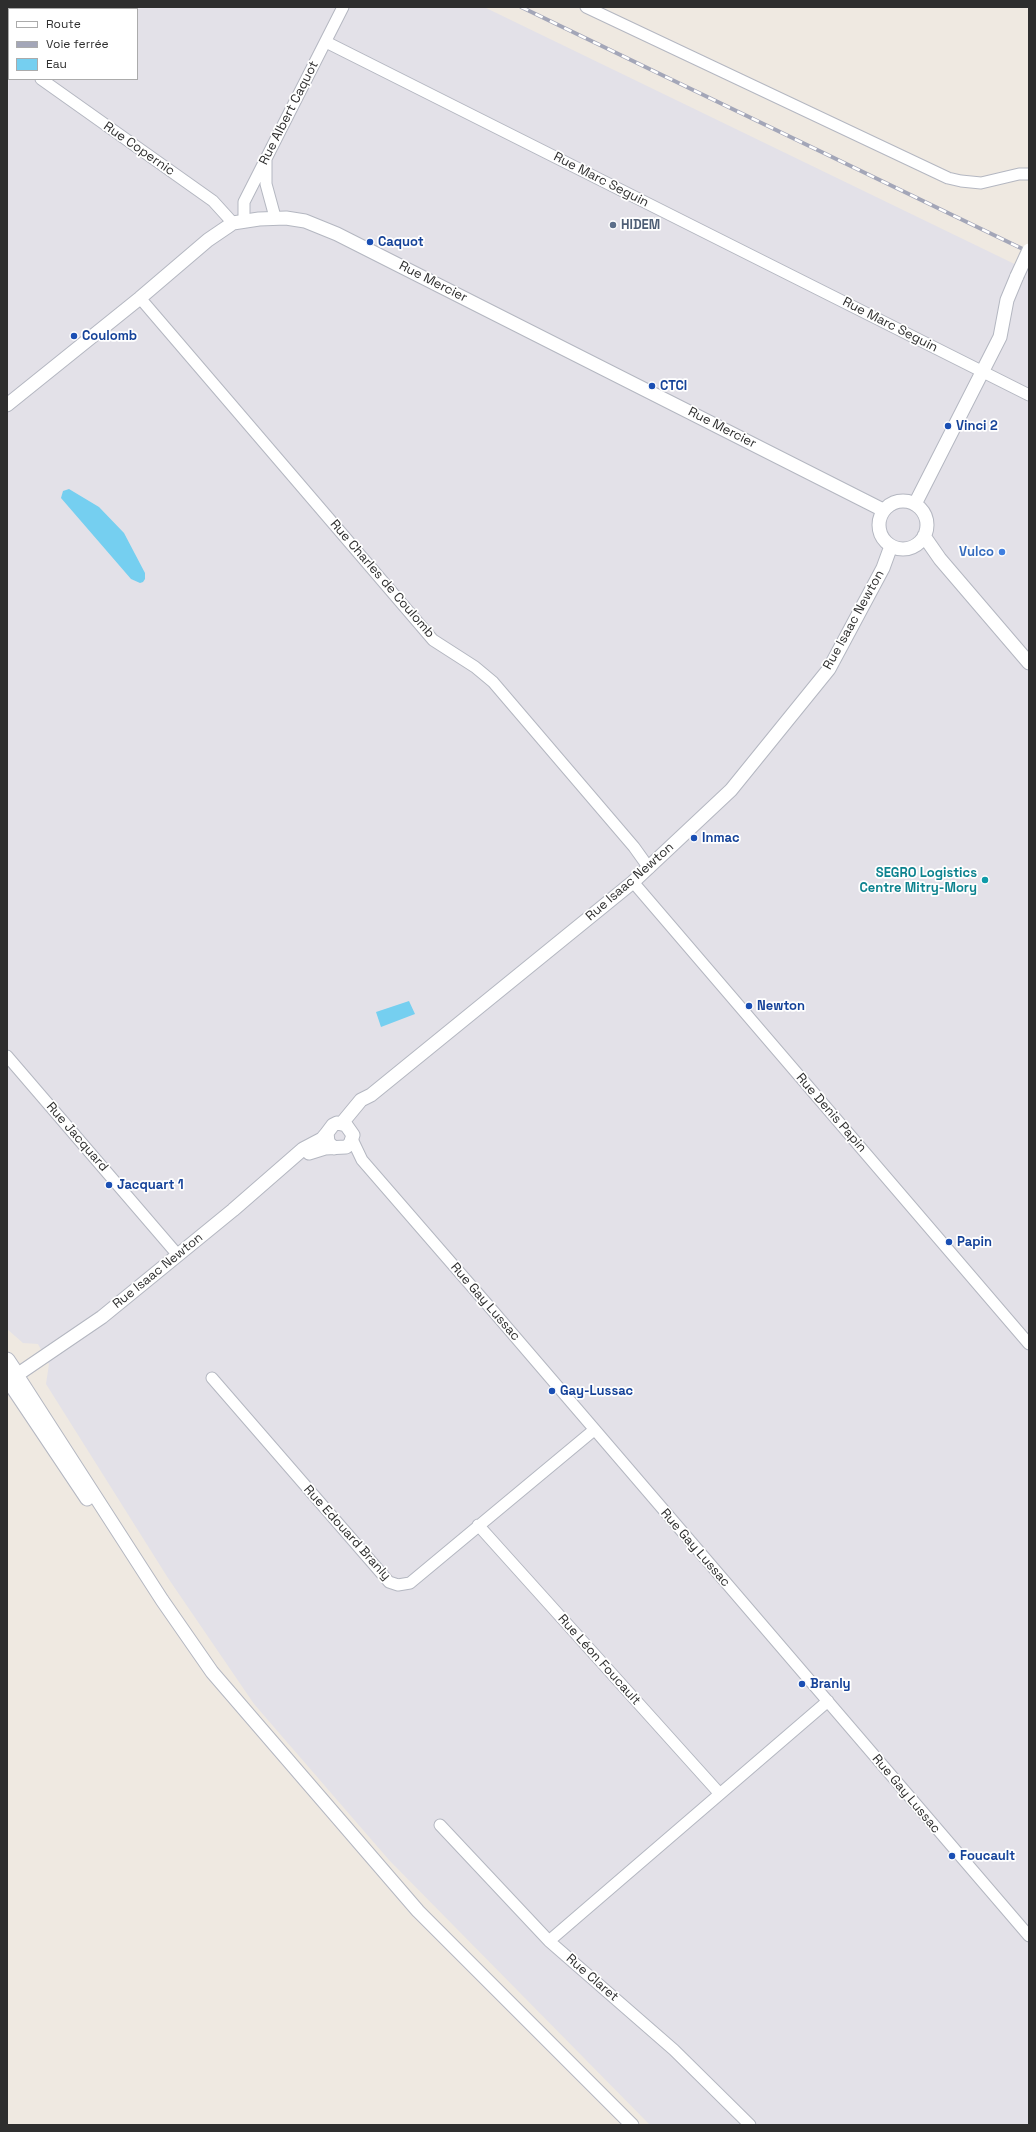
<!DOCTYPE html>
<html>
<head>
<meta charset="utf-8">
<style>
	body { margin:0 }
	#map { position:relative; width:1036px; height:2132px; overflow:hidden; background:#efe9e1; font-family:"Space Grotesk",sans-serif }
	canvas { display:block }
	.frame { position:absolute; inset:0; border:8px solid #2e2e2e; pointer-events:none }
	.legend { position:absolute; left:8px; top:8px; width:130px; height:72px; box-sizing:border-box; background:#fff; border:1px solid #ababab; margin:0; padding:5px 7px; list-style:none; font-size:12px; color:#2e2e2e }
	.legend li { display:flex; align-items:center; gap:8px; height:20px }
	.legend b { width:20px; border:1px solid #ababab }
</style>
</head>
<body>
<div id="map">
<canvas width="1036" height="2132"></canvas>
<div class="frame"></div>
<ul class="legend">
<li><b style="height:5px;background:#fff"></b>Route</li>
<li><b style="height:5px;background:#a3a6b8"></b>Voie ferrée</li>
<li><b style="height:11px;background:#75cff0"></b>Eau</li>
</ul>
</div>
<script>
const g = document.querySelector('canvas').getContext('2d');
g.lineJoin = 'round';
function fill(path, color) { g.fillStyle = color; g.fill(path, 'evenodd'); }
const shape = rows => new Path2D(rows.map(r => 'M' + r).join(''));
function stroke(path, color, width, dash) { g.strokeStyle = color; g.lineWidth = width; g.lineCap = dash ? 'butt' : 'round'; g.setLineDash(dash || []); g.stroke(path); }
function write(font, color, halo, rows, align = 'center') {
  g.font = font + ' "Space Grotesk",sans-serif'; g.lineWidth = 3.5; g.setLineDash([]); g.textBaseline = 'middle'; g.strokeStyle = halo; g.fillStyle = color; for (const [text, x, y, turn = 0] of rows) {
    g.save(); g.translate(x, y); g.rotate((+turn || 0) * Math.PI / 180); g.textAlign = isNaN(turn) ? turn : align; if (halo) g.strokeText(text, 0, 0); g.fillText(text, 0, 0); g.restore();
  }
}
fill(shape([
	[7,7,484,7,1029,271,1029,2125,650,2125,389,1860,254,1704,168,1578,46,1384,49,1364,38,1344,23,1343,7,1329],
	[9,9,137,9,137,79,9,79]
]), '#e3e1e8');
fill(shape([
	[69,489,99,507,124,533,145,573,145,579,143,582,140,583,131,579,61,498,63,491],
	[409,1001,415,1014,381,1027,376,1012]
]), '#75cff0');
const minor = shape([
	[586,7,948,178,961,181,981,183,1019,174,1029,174],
	[326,42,1029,395],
	[7,55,9,56],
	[41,79,213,201,233,223],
	[266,159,266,184,275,217],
	[244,221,244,202,343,7],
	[140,298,433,640,475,667,493,682,634,847,649,868],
	[633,882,1029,1344],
	[7,1056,177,1254],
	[352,1139,362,1160,493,1311,1029,1936],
	[212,1378,389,1582,398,1585,410,1583,594,1430],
	[478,1525,720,1794],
	[440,1825,549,1941,674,2050,750,2125],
	[549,1941,828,1701]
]);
const tertiary = shape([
	[7,405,140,298,208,240,233,223,259,219,286,218,305,221,337,234,883,510],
	'879 525a24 24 0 1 1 48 0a24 24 0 1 1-48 0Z',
	[915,504,1000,337,1007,300,1017,276],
	[924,536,940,559,1029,663],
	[342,1123,361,1100,371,1095,633,882,731,790,829,669,883,568,891,546],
	[309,1153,325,1148,346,1147,350,1144,353,1135,346,1125,337,1123,333,1125,327,1133,328,1142,334,1148],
	[17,1375,162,1600,212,1672,418,1911,632,2125],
	[87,1499,8,1381,102,1317,233,1210,303,1149,322,1139,327,1133]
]);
const secondary = shape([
	[7,1360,17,1375],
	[7,1380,8,1381]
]);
stroke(minor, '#b4b7c1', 13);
stroke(tertiary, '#b4b7c1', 15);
stroke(secondary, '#b4b7c1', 17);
stroke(minor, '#fff', 11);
stroke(tertiary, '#fff', 13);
stroke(secondary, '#fff', 15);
const rail = shape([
	[521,7,1029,252]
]);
stroke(rail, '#a3a6b8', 4);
stroke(rail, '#fff', 2.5, [8]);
const tertiaryBridge = shape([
	[1017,276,1029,250]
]);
stroke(tertiaryBridge, '#b4b7c1', 15, []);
stroke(tertiaryBridge, '#fff', 13);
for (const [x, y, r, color] of [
	[613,225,4,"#5c6f8a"],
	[370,242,4,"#1a4fb4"],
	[74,336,4,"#1a4fb4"],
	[652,386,4,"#1a4fb4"],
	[948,426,4,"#1a4fb4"],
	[1002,552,4,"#3f7fe0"],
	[694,838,4,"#1a4fb4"],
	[985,880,4,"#0f9aa8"],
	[749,1006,4,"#1a4fb4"],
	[109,1185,4,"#1a4fb4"],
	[949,1242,4,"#1a4fb4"],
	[552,1391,4,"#1a4fb4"],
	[802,1684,4,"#1a4fb4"],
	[952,1856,4,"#1a4fb4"]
]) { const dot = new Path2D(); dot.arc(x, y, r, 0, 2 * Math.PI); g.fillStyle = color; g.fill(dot); stroke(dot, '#fff', 1.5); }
write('13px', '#2e2e2e', '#fff', [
	["Rue Albert Caquot",289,113,-63],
	["Rue Copernic",139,149,35],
	["Rue Marc Seguin",601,180,27],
	["Rue Mercier",433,282,27],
	["Rue Marc Seguin",890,325,27],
	["Rue Mercier",722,428,27],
	["Rue Charles de Coulomb",382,579,49],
	["Rue Isaac Newton",854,620,-61],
	["Rue Isaac Newton",630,882,-41],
	["Rue Denis Papin",831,1113,49],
	["Rue Jacquard",77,1137,49],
	["Rue Isaac Newton",158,1271,-39],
	["Rue Gay Lussac",485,1302,49],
	["Rue Edouard Branly",347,1533,48],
	["Rue Gay Lussac",695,1548,49],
	["Rue Léon Foucault",599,1660,48],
	["Rue Gay Lussac",906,1794,50],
	["Rue Claret",592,1978,41]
]);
write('bold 13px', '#4e5e75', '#fff', [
	["HIDEM",621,225]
], 'left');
write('bold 13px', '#164399', '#fff', [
	["Caquot",378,242],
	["Coulomb",82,336],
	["CTCI",660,386],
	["Vinci 2",956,426],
	["Inmac",702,838],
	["Newton",757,1006],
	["Jacquart 1",117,1185],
	["Papin",957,1242],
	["Gay-Lussac",560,1391],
	["Branly",810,1684],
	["Foucault",960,1856]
], 'left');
write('bold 13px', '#366cbe', '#fff', [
	["Vulco",994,552]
], 'right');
write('bold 13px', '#0d838f', '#fff', [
	["SEGRO Logistics",977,873],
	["Centre Mitry-Mory",977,888]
], 'right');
</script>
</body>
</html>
